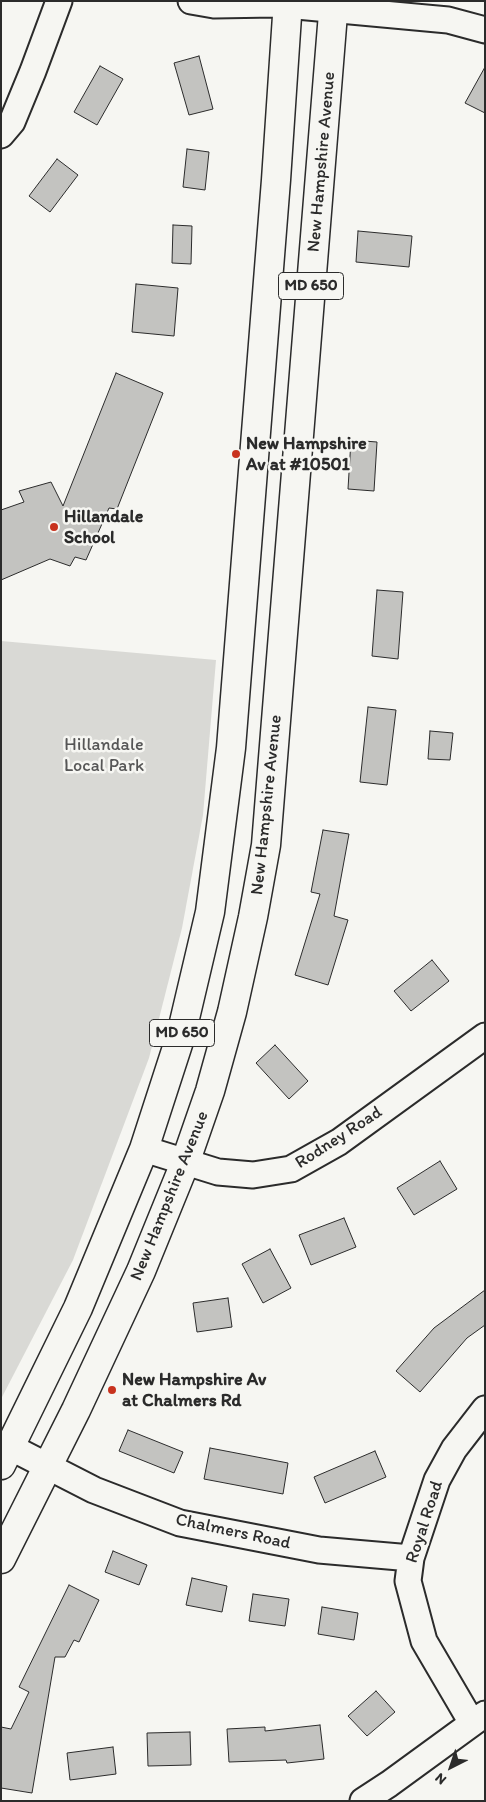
<!DOCTYPE html>
<html>
<head>
<meta charset="utf-8">
<style>
	body { margin:0 }
	#map { position:relative; width:486px; height:1802px; overflow:hidden; background:#f6f6f2; font-family:Itim,sans-serif }
	canvas { display:block }
	.frame { position:absolute; inset:0; border:2px solid #2b2b2b; pointer-events:none }
	.north { position:absolute; left:426px; top:1742px; width:50px; height:50px; -webkit-text-stroke:4px #f6f6f2; paint-order:stroke; rotate:221deg; font-size:14px; font-weight:700; line-height:20px; text-align:center; color:#2b2b2b }
	.north::after { content:''; display:block; margin:auto; width:18px; height:22px; background:#2b2b2b; clip-path:polygon(50% 0,100% 100%,50% 72%,0 100%) }
</style>
</head>
<body>
<div id="map">
<canvas width="486" height="1802"></canvas>
<div class="frame"></div>
<div class="north">N</div>
</div>
<script>
const g = document.querySelector('canvas').getContext('2d');
g.lineJoin = 'round';
function fill(path, color) { g.fillStyle = color; g.fill(path, 'evenodd'); }
const shape = rows => new Path2D(rows.map(r => 'M' + r).join(''));
function stroke(path, color, width, dash) { g.strokeStyle = color; g.lineWidth = width; g.lineCap = dash ? 'butt' : 'round'; g.setLineDash(dash || []); g.stroke(path); }
function write(font, color, halo, rows, align = 'center') {
  g.font = font + ' Itim,sans-serif'; g.lineWidth = 5; g.setLineDash([]); g.textBaseline = 'middle'; g.strokeStyle = halo; g.fillStyle = color; for (const [text, x, y, turn = 0] of rows) {
    g.save(); g.translate(x, y); g.rotate((+turn || 0) * Math.PI / 180); g.textAlign = isNaN(turn) ? turn : align; if (halo) g.strokeText(text, 0, 0); g.fillText(text, 0, 0); g.restore();
  }
}
fill(shape([
	[1,641,216,660,203,815,182,928,149,1058,73,1260,1,1399]
]), '#d9d9d5');
const building = shape([
	[199,56,213,109,189,115,174,63,199,56],
	[100,66,123,79,97,125,74,112,100,66],
	[485,67,485,113,465,103,485,67],
	[187,149,209,152,205,190,183,187,187,149],
	[57,159,78,175,50,212,29,196,57,159],
	[173,225,192,226,191,264,172,263,173,225],
	[358,231,412,236,409,267,356,262,358,231],
	[136,284,178,288,174,336,132,332,136,284],
	[116,373,163,393,117,509,109,508,86,560,75,557,70,566,50,559,1,580,1,510,24,502,19,491,51,482,63,506,116,373],
	[351,440,377,442,374,491,348,489,351,440],
	[377,590,403,592,398,659,372,656,377,590],
	[368,707,396,710,387,785,360,782,368,707],
	[430,731,453,733,450,760,428,759,430,731],
	[323,830,349,834,334,916,348,920,328,985,295,975,320,894,311,892,323,830],
	[432,960,449,981,411,1011,394,991,432,960],
	[275,1045,308,1081,289,1099,256,1063,275,1045],
	[440,1161,457,1189,414,1215,397,1188,440,1161],
	[344,1218,356,1247,311,1265,299,1235,344,1218],
	[270,1249,291,1288,263,1303,242,1264,270,1249],
	[485,1290,485,1325,467,1338,420,1392,396,1371,434,1328,485,1290],
	[228,1298,232,1327,197,1332,193,1303,228,1298],
	[128,1430,183,1452,174,1473,119,1451,128,1430],
	[210,1448,288,1463,283,1494,204,1479,210,1448],
	[375,1451,386,1477,325,1503,314,1477,375,1451],
	[113,1551,147,1565,139,1585,105,1572,113,1551],
	[192,1578,227,1586,222,1612,186,1605,192,1578],
	[69,1585,99,1600,79,1642,74,1640,65,1657,55,1657,32,1793,1,1788,1,1727,11,1729,29,1692,19,1687,69,1585],
	[253,1594,289,1599,285,1626,249,1621,253,1594],
	[322,1607,358,1613,354,1640,318,1634,322,1607],
	[376,1691,395,1712,367,1736,348,1716,376,1691],
	[320,1725,324,1759,287,1763,286,1760,229,1762,227,1729,265,1727,265,1731,320,1725],
	[190,1732,191,1765,148,1766,147,1733,190,1732],
	[113,1747,116,1774,70,1780,67,1753,113,1747]
]);
fill(building, '#c3c3c0');
stroke(building, '#2b2b2b', 1);
const minor = shape([
	[191,1,214,5,275,4,448,20,485,30],
	[1,135,12,122,33,71,59,1],
	[144,1149,218,1172,253,1175,291,1169,339,1142,485,1036],
	[10,1447,94,1490,180,1523,319,1550,411,1558],
	[472,1723,424,1641,408,1581,411,1558,437,1480,454,1449,485,1409],
	[363,1801,389,1784,485,1714]
]);
const major = shape([
	[1,1465,78,1308,144,1149,181,1035,210,912,231,748,276,180,288,1],
	[1,1559,76,1410,141,1271,185,1163,210,1091,232,1012,253,917,266,845,334,1]
]);
stroke(minor, '#2b2b2b', 29);
stroke(major, '#2b2b2b', 31);
stroke(minor, '#f6f6f2', 25);
stroke(major, '#f6f6f2', 28);
for (const [x, y, r, color] of [
	[236,454,5,"#c8321e"],
	[54,527,5,"#c8321e"],
	[112,1390,5,"#c8321e"]
]) { const dot = new Path2D(); dot.arc(x, y, r, 0, 2 * Math.PI); g.fillStyle = color; g.fill(dot); stroke(dot, '#f6f6f2', 2); }
for (const [x, y, w] of [
	[311,286,65],
	[182,1033,65]
]) { const box = new Path2D(); box.roundRect(x - w / 2, y - 13.5, w, 27, 4); g.fillStyle = '#f6f6f2'; g.fill(box); stroke(box, '#2b2b2b', 1); }
write('bold 16px', '#2b2b2b', null, [
	["MD 650",311,286],
	["MD 650",182,1033]
]);
write('18px', '#2b2b2b', '#f6f6f2', [
	["New Hampshire Avenue",322,162,-85],
	["New Hampshire Avenue",267,805,-84],
	["Rodney Road",339,1138,-33],
	["New Hampshire Avenue",170,1196,-68],
	["Royal Road",425,1522,-72],
	["Chalmers Road",233,1532,12]
]);
write('bold 18px', '#2b2b2b', '#f6f6f2', [
	["New Hampshire",246,444],
	["Av at #10501",246,465],
	["Hillandale",64,517],
	["School",64,538],
	["New Hampshire Av",122,1380],
	["at Chalmers Rd",122,1401]
], 'left');
write('18px', '#565656', '#f6f6f2', [
	["Hillandale",104,745],
	["Local Park",104,766]
]);
</script>
</body>
</html>
